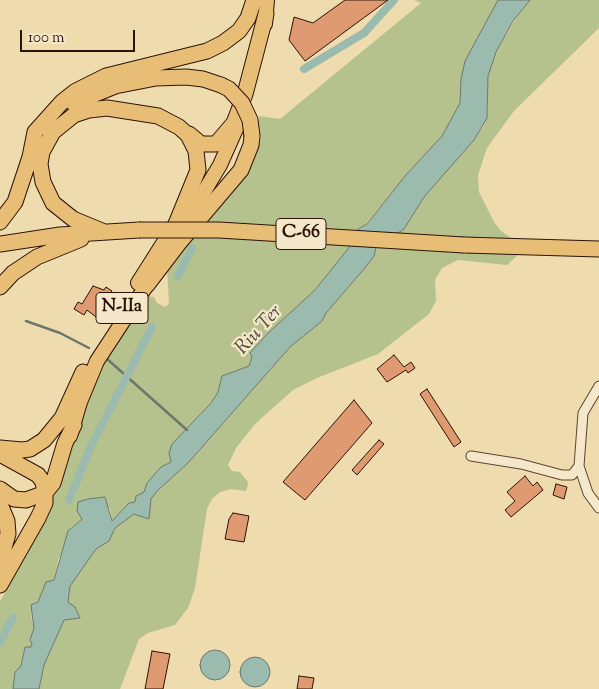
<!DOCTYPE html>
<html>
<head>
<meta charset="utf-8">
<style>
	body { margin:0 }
	#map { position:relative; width:599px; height:689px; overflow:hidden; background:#efdcae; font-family:"Sorts Mill Goudy",serif }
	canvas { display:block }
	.scale { position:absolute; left:20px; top:30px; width:115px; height:22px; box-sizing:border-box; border:2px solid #2c1207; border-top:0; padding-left:6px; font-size:15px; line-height:18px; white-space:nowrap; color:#2c1207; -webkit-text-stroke:4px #f5e8ca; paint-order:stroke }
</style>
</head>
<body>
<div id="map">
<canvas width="599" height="689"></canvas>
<div class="scale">100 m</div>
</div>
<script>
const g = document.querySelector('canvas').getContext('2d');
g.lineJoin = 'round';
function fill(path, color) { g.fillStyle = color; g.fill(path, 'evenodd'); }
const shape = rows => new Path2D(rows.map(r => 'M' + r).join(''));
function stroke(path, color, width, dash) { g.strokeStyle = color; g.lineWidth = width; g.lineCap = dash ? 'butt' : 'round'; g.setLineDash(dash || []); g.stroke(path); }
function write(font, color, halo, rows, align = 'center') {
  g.font = font + ' "Sorts Mill Goudy",serif'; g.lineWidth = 4.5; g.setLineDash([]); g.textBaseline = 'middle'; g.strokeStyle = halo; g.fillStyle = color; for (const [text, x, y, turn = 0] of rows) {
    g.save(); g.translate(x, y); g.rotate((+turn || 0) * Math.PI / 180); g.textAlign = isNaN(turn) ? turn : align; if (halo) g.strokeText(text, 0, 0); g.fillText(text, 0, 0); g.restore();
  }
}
fill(shape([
	[414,0,498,0,465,61,461,79,460,103,442,136,405,176,366,224,358,229,351,245,315,290,267,334,251,353,252,357,249,366,222,376,218,392,211,403,182,433,171,462,161,467,147,483,144,492,135,502,129,503,112,521,110,508,82,519,71,527,63,556,59,557,54,580,41,595,31,616,34,628,30,640,33,644,32,647,25,647,21,666,15,672,13,689,0,689,0,601,28,553,52,502,91,381,145,296,154,297,157,303,165,307,169,304,167,267,252,158,259,130,259,116,280,119,421,3],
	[530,0,599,0,599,28,514,111,487,148,478,175,479,192,494,222,501,231,513,239,518,252,517,256,507,265,458,260,442,268,435,280,436,301,429,314,378,354,317,378,293,390,255,424,236,448,228,465,232,471,240,472,248,482,247,489,245,491,231,489,220,492,212,499,207,509,195,588,188,608,175,625,148,633,139,639,120,689,39,689,44,665,64,619,80,618,68,603,70,586,75,576,96,549,109,541,115,528,134,514,149,518,151,499,157,491,188,463,290,347,322,321,326,313,364,269,374,256,376,247,404,229,424,197,445,171,469,146,484,125,488,110,488,76,496,52,518,15]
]), '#b5c28e');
const water = shape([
	[498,0,530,0,513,21,496,52,488,76,487,118,474,140,424,197,404,229,376,247,374,256,364,269,326,313,322,321,290,347,188,463,157,491,151,499,149,519,134,514,115,528,109,541,96,549,70,586,68,602,75,607,80,618,64,620,44,665,39,689,13,689,15,672,21,666,25,647,31,647,32,644,30,640,34,628,31,605,38,602,46,582,54,580,68,531,82,519,77,511,78,502,88,499,105,497,112,521,129,503,135,502,136,496,144,492,147,483,161,467,171,462,169,453,172,444,211,403,218,392,222,376,249,366,252,357,250,353,267,334,315,290,351,245,358,229,367,224,405,176,442,136,460,103,461,79,465,61,498,0],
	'200 665a15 15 0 1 1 30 0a15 15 0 1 1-30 0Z',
	'240 672a15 15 0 1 1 30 0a15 15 0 1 1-30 0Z'
]);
fill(water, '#9abbae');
stroke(water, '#6e776b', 1);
stroke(shape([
	[26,321,60,333,89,348],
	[106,358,187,430]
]), '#6e776b', 2.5);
stroke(shape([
	[304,69,364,33,394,0],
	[178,276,192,248],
	[69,500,90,448,152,327],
	[0,642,13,618]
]), '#9abbae', 8);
const building = shape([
	[345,0,388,0,305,61,289,40,294,17,313,23,345,0],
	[93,286,104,290,106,287,112,291,105,302,118,310,112,320,100,312,96,317,87,310,84,315,74,309,78,302,82,304,93,286],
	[394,355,404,367,411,362,415,368,408,373,406,370,387,382,377,369,394,355],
	[427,389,461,442,454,447,420,394,427,389],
	[354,400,372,423,305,500,283,482,354,400],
	[379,440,384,444,357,475,352,470,379,440],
	[525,476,533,486,537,482,543,490,511,517,505,510,515,501,507,492,525,476],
	[556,484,567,487,564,499,553,495,556,484],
	[233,513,249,516,244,542,225,539,229,519,233,513],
	[152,651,170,654,163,689,145,689,152,651],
	[299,676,314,678,312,689,297,689,299,676]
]);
fill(building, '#df9a71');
stroke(building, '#2c1207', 1);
const minor = shape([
	[599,386,583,413,579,466,588,493,599,508],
	[471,456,521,464,562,475,572,475,579,466]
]);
const primary = shape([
	[265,24,267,0],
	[177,237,220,165,240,120],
	[138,283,176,223],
	[70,436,80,402,97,361,152,277]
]);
const trunk = shape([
	[73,103,115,86,156,78,186,77,203,79,221,85],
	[189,134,201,144,216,144,234,123,245,94,266,14],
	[0,222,15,202,30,157,35,132,62,102,76,91,106,76,207,51,223,43,239,31,248,18,254,0],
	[102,231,73,219,53,203,43,182,40,164,42,152,53,132,74,115,89,110,107,108,158,116,179,127,188,135,196,151,198,170,176,224],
	[0,244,60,235,139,230],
	[464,245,599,249],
	[147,285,179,243,241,170,251,145,252,136],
	[0,287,13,273,37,257,81,239],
	[0,448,22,450,30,449,44,440,62,418,83,372],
	[0,454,38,475,43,482,45,493,45,503,38,518,0,585],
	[0,489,14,499,26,500,45,493,53,483,65,443,74,425],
	[0,504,7,521,8,534,0,562]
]);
stroke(minor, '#5d4431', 11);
stroke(primary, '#2c1207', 16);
stroke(trunk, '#2c1207', 17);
stroke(minor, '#f5e8ca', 9);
stroke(primary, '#e8be77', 14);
stroke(trunk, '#e8be77', 15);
const trunkBridge = shape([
	[221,85,229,89,242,103,250,120,252,136],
	[139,230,219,230,464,245]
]);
stroke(trunkBridge, '#2c1207', 17, []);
stroke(trunkBridge, '#e8be77', 15);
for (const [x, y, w] of [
	[301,234,50],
	[122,308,52]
]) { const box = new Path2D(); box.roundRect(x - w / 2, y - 15.5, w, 31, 4); g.fillStyle = '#f5e8ca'; g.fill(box); stroke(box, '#2c1207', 1); }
write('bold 18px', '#2c1207', null, [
	["C-66",301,234],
	["N-IIa",122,308]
]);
write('italic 20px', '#524d41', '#f5e8ca', [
	["Riu Ter",260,331,-48]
]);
</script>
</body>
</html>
